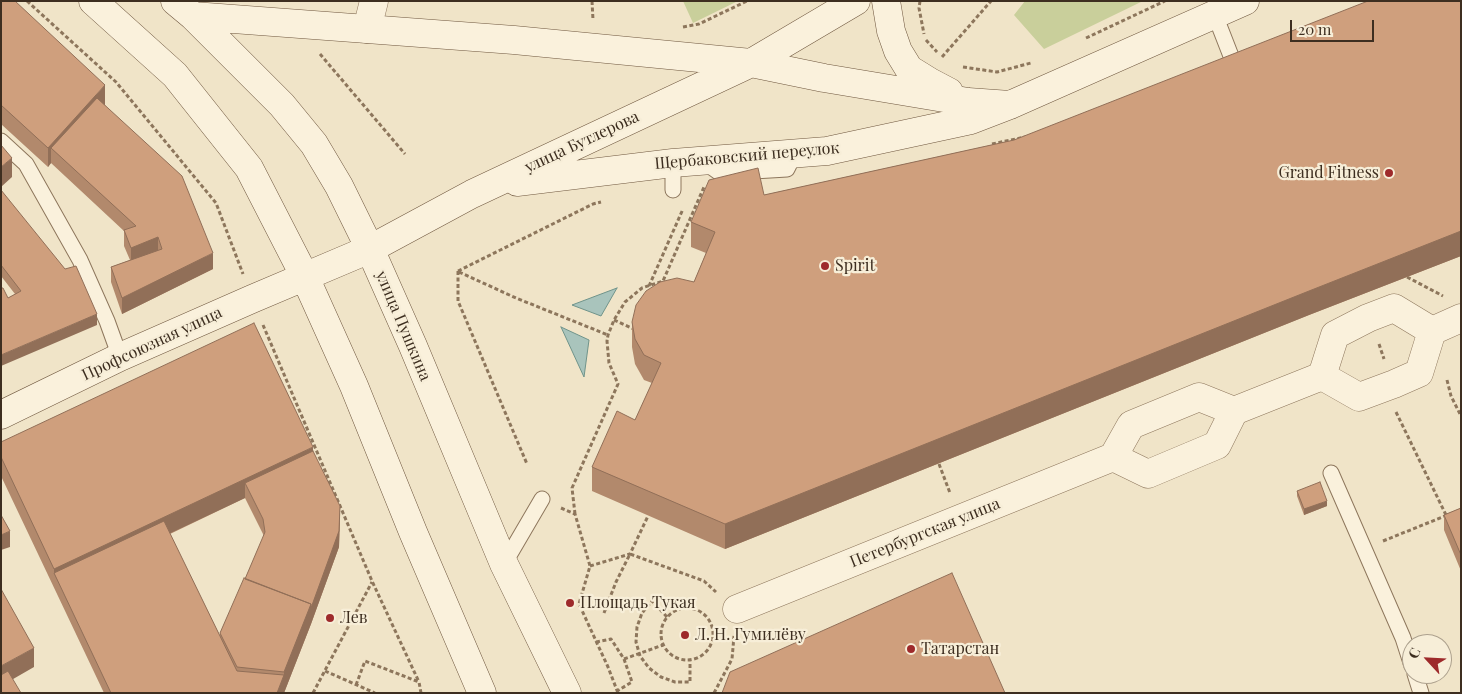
<!DOCTYPE html>
<html>
<head>
<meta charset="utf-8">
<style>
	body { margin:0 }
	#map { position:relative; width:1462px; height:694px; overflow:hidden; background:#f0e4c8; font-family:"Playfair Display",serif }
	canvas { display:block }
	.frame { position:absolute; inset:0; border:2px solid #3d2e20; pointer-events:none }
	.north { position:absolute; left:1402px; top:634px; width:50px; height:50px; box-sizing:border-box; background:#f7eed8; border:1px solid #ada18e; border-radius:50%; rotate:295deg; font-size:14px; font-weight:700; line-height:20px; text-align:center; color:#3d2e20 }
	.north::after { content:''; display:block; margin:auto; width:18px; height:22px; background:#9e2a2b; clip-path:polygon(50% 0,100% 100%,50% 72%,0 100%) }
	.scale { position:absolute; left:1290px; top:20px; width:84px; height:22px; box-sizing:border-box; border:2px solid #3d2e20; border-top:0; padding-left:6px; font-size:15px; line-height:18px; white-space:nowrap; color:#3d2e20; -webkit-text-stroke:4px #f7eed8; paint-order:stroke }
</style>
</head>
<body>
<div id="map">
<canvas width="1462" height="694"></canvas>
<div class="frame"></div>
<div class="north">С</div>
<div class="scale">20 m</div>
</div>
<script>
const g = document.querySelector('canvas').getContext('2d');
g.lineJoin = 'round';
function fill(path, color) { g.fillStyle = color; g.fill(path, 'evenodd'); }
const shape = rows => new Path2D(rows.map(r => 'M' + r).join(''));
function stroke(path, color, width, dash) { g.strokeStyle = color; g.lineWidth = width; g.lineCap = dash ? 'butt' : 'round'; g.setLineDash(dash || []); g.stroke(path); }
function write(font, color, halo, rows, align = 'center') {
  g.font = font + ' "Playfair Display",serif'; g.lineWidth = 4.5; g.setLineDash([]); g.textBaseline = 'middle'; g.strokeStyle = halo; g.fillStyle = color; for (const [text, x, y, turn = 0] of rows) {
    g.save(); g.translate(x, y); g.rotate((+turn || 0) * Math.PI / 180); g.textAlign = isNaN(turn) ? turn : align; if (halo) g.strokeText(text, 0, 0); g.fillText(text, 0, 0); g.restore();
  }
}
fill(shape([
	[683,1,738,1,693,23],
	[1025,1,1143,1,1044,49,1014,15]
]), '#c9cf9b');
const water = shape([
	[617,288,601,316,572,305,617,288],
	[561,327,589,340,584,377,561,327]
]);
fill(water, '#a9c4bc');
stroke(water, '#6f938a', 1);
const lane = shape([
	[1215,15,1238,74],
	[1,141,26,164,80,260,107,321,120,357],
	[703,161,720,173,787,169,795,153],
	[673,163,673,190],
	[1331,473,1403,638,1412,666],
	[504,564,542,499],
	[1415,674,1421,693]
]);
const street = shape([
	[367,29,374,1],
	[1322,376,1359,397,1394,384,1419,373,1432,331,1461,318],
	[1322,376,1335,335,1368,318,1394,308,1432,331],
	[1113,457,1148,474,1217,445,1234,411,1322,376],
	[737,609,1113,457,1131,425,1199,397,1234,411]
]);
const secondary = shape([
	[93,1,175,75,249,168,305,277,354,386,413,532,482,693],
	[175,1,193,16,282,105,314,144,339,186,370,249,413,346,504,564,567,693],
	[886,1,891,31,898,51,909,69,930,82,949,92],
	[193,16,514,40,751,63,824,78,968,102,1010,105],
	[517,182,673,163,827,151,971,120,1010,105,1245,1],
	[1,415,120,357,252,299,370,249,472,194,751,63,856,1]
]);
stroke(lane, '#8d765c', 17);
stroke(street, '#8d765c', 29);
stroke(secondary, '#6f573f', 29);
stroke(shape([
	[27,1,116,82,216,203,243,274],
	[592,1,593,20],
	[920,1,919,8,924,34],
	[683,27,699,24,747,1],
	[1086,38,1165,1],
	[926,40,937,52],
	[320,54,405,154],
	[942,57,991,1],
	[963,67,997,72,1031,63],
	[992,144,1025,137],
	[458,271,593,204,601,202],
	[458,271,458,301,527,464],
	[459,272,516,298,608,335],
	[1407,277,1443,296],
	[649,286,683,209],
	[614,320,636,330],
	[263,325,372,581,419,682],
	[1379,344,1384,359],
	[1447,380,1451,396,1461,416],
	[1396,412,1446,515],
	[939,464,950,493],
	[561,508,575,514,590,566,579,604,608,667,618,693],
	[575,514,572,488,618,384,609,363,607,341,608,335,614,320,625,302,642,288,663,281,704,187],
	[1383,541,1445,516],
	[590,566,630,554,648,516],
	'661 634a26 26 0 1 1 52 0a26 26 0 1 1-52 0Z',
	[604,613,616,582,630,554,704,581,716,592],
	[667,617,652,601,642,613,637,627,636,642,640,656,649,668,661,677,675,682,690,682,690,660],
	[596,642,611,639,624,659,632,682,617,691],
	[624,659,663,645],
	[325,671,375,693],
	[356,685,365,661,419,682,421,693],
	[313,693,372,582],
	[714,693,732,659,734,636]
]), '#8d765c', 3, [4, 2.5]);
stroke(lane, '#faf1dc', 15);
stroke(street, '#faf1dc', 28);
stroke(secondary, '#faf1dc', 28);
fill(shape([
	[1,1,105,105,213,269,122,314,111,282,111,267,130,260,124,246,124,231,51,163,48,167,1,124],
	[1461,1,1461,256,1309,315,725,549,592,491,592,467,635,420,652,383,644,380,635,364,632,347,632,322,694,282,706,253,691,247,691,222,764,195,1014,140],
	[1,190,97,325,8,298,15,294,1,276],
	[1,442,313,451,340,522,339,547,311,624,284,693,104,693,1,476],
	[245,498,264,536,245,579,220,633,220,636,170,534],
	[1297,491,1327,506,1304,515,1297,496],
	[1461,508,1461,571,1444,530,1444,515]
]), '#b2896c');
fill(shape([
	[105,85,105,105,59,155,51,148,51,163,48,167,48,148],
	[12,158,12,177,1,187,1,167],
	[1461,231,1461,256,1309,315,725,549,725,524,1309,291],
	[158,237,158,253,131,263,131,248],
	[213,253,213,269,122,314,122,298],
	[97,314,97,325,1,366,1,355],
	[313,447,313,466,245,483,245,498,60,585,54,573,54,569],
	[1327,501,1327,506,1304,515,1304,509],
	[340,506,339,547,311,624,284,693,277,693,284,675,284,672],
	[10,531,10,547,1,550,1,535],
	[34,648,34,667,1,686,1,666]
]), '#916f58');
const building = shape([
	[1,1,15,1,105,85,48,148,1,105,1,1],
	[1368,1,1461,1,1461,231,1309,291,725,524,592,467,617,411,635,420,661,363,644,355,635,339,632,322,636,305,646,291,660,282,677,278,694,282,715,232,691,222,709,180,758,168,764,195,1014,140,1368,1],
	[97,98,182,176,213,253,122,298,111,267,162,249,158,237,131,248,124,230,136,226,51,148,97,98],
	[1,145,12,158,1,167,1,145],
	[1,190,65,269,76,266,97,314,1,355,1,288,3,288,8,298,21,291,1,265,1,190],
	[254,323,313,447,54,569,1,457,1,442,254,323],
	[313,451,340,506,339,531,311,608,311,604,245,579,265,532,263,519,245,483,313,451],
	[1320,482,1327,501,1304,509,1297,491,1320,482],
	[1461,508,1461,555,1444,515,1461,508],
	[1,515,10,531,1,535,1,515],
	[164,521,237,671,284,675,277,693,111,693,54,573,164,521],
	[952,573,1005,693,722,693,730,672,952,573],
	[244,578,311,604,284,672,237,667,220,633,244,578],
	[1,589,34,648,1,666,1,589],
	[8,671,21,693,1,693,1,675,8,671]
]);
fill(building, '#cf9f7d');
stroke(building, '#916f58', 1);
for (const [x, y, r, color] of [
	[1389,173,5,"#9e2a2b"],
	[825,266,5,"#9e2a2b"],
	[570,603,5,"#9e2a2b"],
	[330,618,5,"#9e2a2b"],
	[685,635,5,"#9e2a2b"],
	[911,649,5,"#9e2a2b"]
]) { const dot = new Path2D(); dot.arc(x, y, r, 0, 2 * Math.PI); g.fillStyle = color; g.fill(dot); stroke(dot, '#f7eed8', 2); }
write('16px', '#3d2e20', '#f7eed8', [
	["улица Бутлерова",582,142,-25],
	["Щербаковский переулок",747,156,-5],
	["улица Пушкина",403,326,67],
	["Профсоюзная улица",152,344,-25],
	["Петербургская улица",925,533,-22]
]);
write('16px', '#3d2e20', '#f7eed8', [
	["Grand Fitness",1379,173,"right"],
	["Spirit",835,266],
	["Площадь Тукая",580,603],
	["Лев",340,618],
	["Л. Н. Гумилёву",695,635],
	["Татарстан",921,649]
], 'left');
</script>
</body>
</html>
